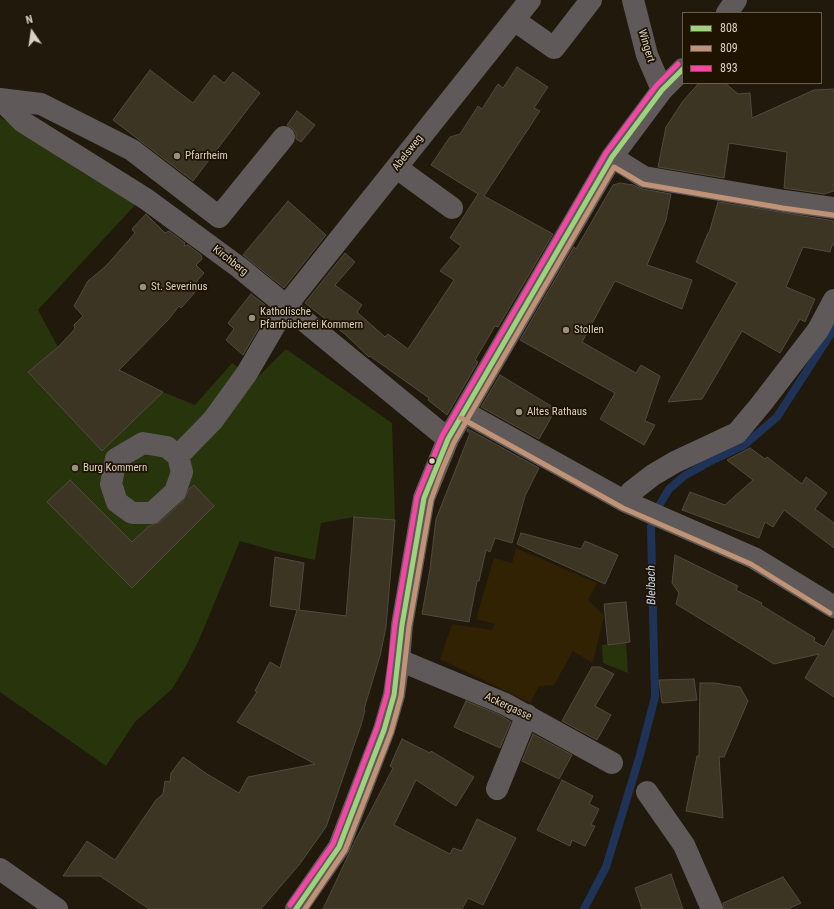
<!DOCTYPE html>
<html>
<head>
<meta charset="utf-8">
<style>
	body { margin:0 }
	#map { position:relative; width:834px; height:909px; overflow:hidden; background:#20190c; font-family:"Roboto Condensed",sans-serif }
	canvas { display:block }
	.legend { position:absolute; left:682px; top:12px; width:140px; height:72px; box-sizing:border-box; background:#1e1200; border:1px solid #695e4e; margin:0; padding:5px 7px; list-style:none; font-size:12px; color:#d9d1c3 }
	.legend li { display:flex; align-items:center; gap:8px; height:20px }
	.legend b { width:20px; border:1px solid #695e4e }
	.north { position:absolute; left:12px; top:12px; width:40px; height:40px; -webkit-text-stroke:3px #1e1200; paint-order:stroke; rotate:347deg; font-size:11px; font-weight:700; line-height:16px; text-align:center; color:#d9d1c3 }
	.north::after { content:''; display:block; margin:auto; width:14px; height:18px; background:#d9d1c3; clip-path:polygon(50% 0,100% 100%,50% 72%,0 100%) }
</style>
</head>
<body>
<div id="map">
<canvas width="834" height="909"></canvas>
<ul class="legend">
<li><b style="height:5px;background:#9cd37b"></b>808</li>
<li><b style="height:5px;background:#c09276"></b>809</li>
<li><b style="height:5px;background:#f346a5"></b>893</li>
</ul>
<div class="north">N</div>
</div>
<script>
const g = document.querySelector('canvas').getContext('2d');
g.lineJoin = 'round';
function fill(path, color) { g.fillStyle = color; g.fill(path, 'evenodd'); }
const shape = rows => new Path2D(rows.map(r => 'M' + r).join(''));
function stroke(path, color, width, dash) { g.strokeStyle = color; g.lineWidth = width; g.lineCap = dash ? 'butt' : 'round'; g.setLineDash(dash || []); g.stroke(path); }
function write(font, color, halo, rows, align = 'center') {
  g.font = font + ' "Roboto Condensed",sans-serif'; g.lineWidth = 3.5; g.setLineDash([]); g.textBaseline = 'middle'; g.strokeStyle = halo; g.fillStyle = color; for (const [text, x, y, turn = 0] of rows) {
    g.save(); g.translate(x, y); g.rotate((+turn || 0) * Math.PI / 180); g.textAlign = isNaN(turn) ? turn : align; if (halo) g.strokeText(text, 0, 0); g.fillText(text, 0, 0); g.restore();
  }
}
fill(shape([
	[516,548,597,583,588,600,595,606,604,616,593,663,573,651,554,685,539,686,530,703,440,659,452,624,492,630,495,624,476,619,494,558,512,563]
]), '#312204');
fill(shape([
	[0,117,83,173,136,204,38,310,58,347,104,363,163,392,195,405,232,363,256,379,286,349,392,423,395,520,354,517,321,523,315,560,275,551,240,541,199,640,186,666,172,689,135,722,106,766,0,692],
	[626,642,628,673,603,663,602,645]
]), '#27340c');
stroke(shape([
	[584,909,606,867,640,755,655,697,651,527,660,504,669,489,684,476,709,462,743,446,777,417,834,329]
]), '#1f3358', 8);
const building = shape([
	[517,67,548,87,534,108,540,111,484,196,553,234,498,327,495,326,475,360,478,362,447,415,428,400,429,398,370,356,369,357,346,335,305,303,345,253,355,262,335,285,362,305,357,312,385,337,388,334,408,349,454,280,440,271,461,246,450,238,478,194,431,165,450,137,460,134,478,106,482,109,498,84,503,88,517,67],
	[150,70,193,103,214,75,224,83,233,72,260,93,193,181,113,120,150,70],
	[699,83,725,83,738,94,750,93,752,118,814,90,834,89,834,191,824,194,784,188,787,152,729,143,724,178,658,167,666,127,683,101,699,83],
	[297,111,315,125,301,142,296,139,296,133,292,128,287,125,297,111],
	[620,183,633,185,642,189,671,194,666,220,647,265,692,280,682,309,615,281,582,342,636,373,641,365,660,376,645,421,655,425,644,445,600,419,615,393,520,340,574,247,576,249,613,185,620,183],
	[288,201,326,235,284,288,243,255,288,201],
	[718,202,834,221,834,245,832,245,830,252,803,247,786,287,815,299,805,322,800,319,780,353,742,331,702,399,668,402,737,283,696,262,708,233,709,233,718,202],
	[146,214,165,233,169,231,185,243,184,246,188,245,201,255,202,259,196,265,204,273,197,281,197,290,181,308,179,306,168,320,119,370,163,392,102,451,28,372,57,348,75,329,74,325,83,316,74,306,88,281,106,266,135,233,132,229,146,214],
	[251,294,270,309,243,355,226,340,234,329,228,323,251,294],
	[500,375,556,409,539,439,481,407,500,375],
	[468,429,539,468,525,496,512,543,495,538,490,552,486,550,479,581,477,581,469,622,422,614,430,569,436,519,470,433,467,431,468,429],
	[750,448,765,459,767,457,802,484,806,477,827,493,815,509,834,523,834,548,784,510,773,527,765,522,759,538,682,510,690,492,725,505,753,480,727,460,750,448],
	[70,480,132,542,149,526,160,522,183,501,189,489,194,485,214,506,132,588,47,502,70,480],
	[354,517,395,520,386,627,380,656,364,709,365,710,361,725,326,827,299,865,261,909,149,909,100,876,63,876,87,841,115,860,156,800,163,794,165,781,170,782,171,773,183,757,207,774,239,793,248,777,315,764,237,722,257,692,255,691,270,662,280,668,297,610,270,606,275,557,304,563,299,610,346,616,354,517],
	[521,533,581,549,585,541,618,555,605,584,517,544,521,533],
	[675,555,738,586,736,590,762,603,761,605,815,638,814,641,824,647,834,629,834,697,805,678,819,654,774,664,676,604,679,593,672,583,675,555],
	[626,602,630,642,608,645,604,604,626,602],
	[592,667,600,667,614,674,595,706,611,715,597,740,562,721,592,667],
	[694,679,697,700,662,703,659,680,694,679],
	[700,683,714,683,740,687,748,701,724,757,719,757,723,818,686,811,697,756,699,756,700,683],
	[466,701,500,715,511,722,500,748,454,727,466,701],
	[533,734,572,755,559,779,522,761,533,734],
	[402,739,430,753,431,751,474,777,456,806,416,780,394,825,450,854,453,848,462,851,477,819,516,838,483,905,468,898,462,909,323,909,355,841,393,768,390,766,402,739],
	[562,780,593,796,589,804,599,809,591,825,595,826,585,846,572,840,570,846,537,830,562,780],
	[671,874,683,909,642,909,635,888,671,874],
	[783,877,801,903,788,909,724,909,723,903,783,877]
]);
fill(building, '#3d3523');
stroke(building, '#514a40', 1);
stroke(shape([
	[633,0,647,55,662,90],
	[727,13,736,0],
	[514,20,554,48,591,0],
	[0,99,23,122,146,199,240,268,448,439],
	[0,99,41,104,132,150,219,217,284,137],
	[612,157,644,177,784,201,834,208],
	[397,168,452,208],
	[464,412,626,502,754,558,834,607],
	[178,456,167,447,143,443,116,459,111,484,117,502,132,513,152,513,175,492,182,472,178,456,213,420,247,373,286,306,530,0],
	[626,502,631,492,653,475,675,462,737,433,762,403,818,330,834,300],
	[399,660,505,704,612,763],
	[497,789,527,715],
	[647,792,684,845,712,909],
	[0,869,57,909],
	[296,909,339,847,384,730,394,695,399,660,402,625,424,498,448,439,612,157,662,90,683,69]
]), '#5f5a59', 22);
stroke(shape([
	[296,909,339,847,384,730,394,695,402,625,424,498,448,439,612,157,662,90,683,69]
]), '#9cd37b', 5);
stroke(shape([
	[461,418,623,508,751,564,830,613],
	[305,909,345,850,391,732,401,696,409,626,431,500,442,470,454,442,614,167,643,184,783,208,833,215]
]), '#c09276', 5);
stroke(shape([
	[290,905,333,844,377,728,387,694,395,624,417,497,442,436,606,153,656,86,678,64]
]), '#f346a5', 5);
for (const [x, y, r, color] of [
	[177,156,4,"#989183"],
	[143,287,4,"#989183"],
	[252,318,4,"#989183"],
	[566,330,4,"#989183"],
	[519,412,4,"#989183"],
	[432,461,3.5,"#d9d1c3"],
	[75,468,4,"#989183"]
]) { const dot = new Path2D(); dot.arc(x, y, r, 0, 2 * Math.PI); g.fillStyle = color; g.fill(dot); stroke(dot, '#1e1200', 1.5); }
write('11px', '#d9d1c3', '#1e1200', [
	["Wingert",646,46,73],
	["Abelsweg",408,153,-52],
	["Kirchberg",230,261,38],
	["Ackergasse",508,707,25]
]);
write('11px', '#d9d1c3', '#1e1200', [
	["Pfarrheim",185,156],
	["St. Severinus",151,287],
	["Katholische",260,312],
	["Pfarrbücherei Kommern",260,325],
	["Stollen",574,330],
	["Altes Rathaus",527,412],
	["Burg Kommern",83,468]
], 'left');
write('italic 12px', '#cadaf7', '#1e1200', [
	["Bleibach",652,585,-91]
]);
</script>
</body>
</html>
